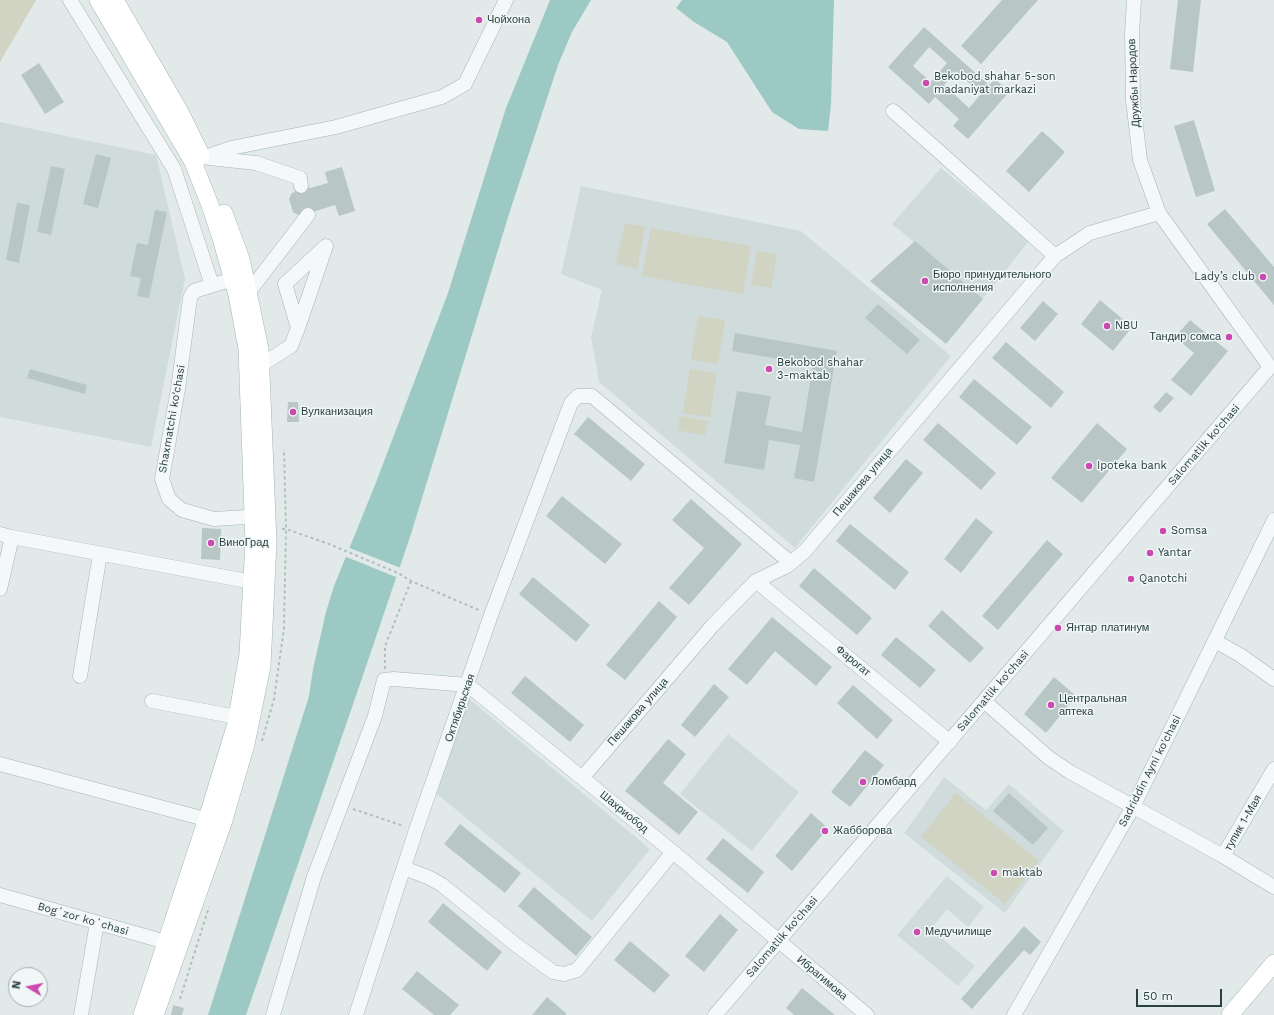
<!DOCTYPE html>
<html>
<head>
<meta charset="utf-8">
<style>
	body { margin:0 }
	#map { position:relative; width:1274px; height:1015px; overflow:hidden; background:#e1eae9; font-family:"Work Sans",sans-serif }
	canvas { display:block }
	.north { position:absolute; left:8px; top:967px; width:40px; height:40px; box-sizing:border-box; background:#f1f7f7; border:1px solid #a1aeae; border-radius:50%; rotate:280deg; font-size:11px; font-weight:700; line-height:16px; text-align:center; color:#2a4141 }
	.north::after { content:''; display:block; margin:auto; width:14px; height:18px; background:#cb4aaf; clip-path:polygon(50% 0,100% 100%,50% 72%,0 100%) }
	.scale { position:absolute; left:1136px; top:989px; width:86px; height:18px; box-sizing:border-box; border:2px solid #2a4141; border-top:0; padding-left:5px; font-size:12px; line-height:14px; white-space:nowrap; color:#2a4141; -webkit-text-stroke:3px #f1f7f7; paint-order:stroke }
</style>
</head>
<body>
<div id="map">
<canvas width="1274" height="1015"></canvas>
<div class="north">N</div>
<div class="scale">50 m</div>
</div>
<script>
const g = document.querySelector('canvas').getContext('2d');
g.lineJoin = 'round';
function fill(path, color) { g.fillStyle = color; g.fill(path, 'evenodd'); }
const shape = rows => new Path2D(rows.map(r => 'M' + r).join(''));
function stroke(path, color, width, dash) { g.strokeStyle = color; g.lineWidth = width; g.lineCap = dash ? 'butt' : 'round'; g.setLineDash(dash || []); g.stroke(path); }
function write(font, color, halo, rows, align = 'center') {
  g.font = font + ' "Work Sans",sans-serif'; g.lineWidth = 3; g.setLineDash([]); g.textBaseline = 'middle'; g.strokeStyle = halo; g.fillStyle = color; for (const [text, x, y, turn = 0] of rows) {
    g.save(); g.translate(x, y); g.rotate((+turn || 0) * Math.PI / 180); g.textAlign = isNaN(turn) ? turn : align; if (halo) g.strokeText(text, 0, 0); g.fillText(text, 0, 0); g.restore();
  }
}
fill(shape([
	[0,122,156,155,185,279,151,447,0,417],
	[941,168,1029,241,983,299,892,224],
	[581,186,801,231,951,356,795,548,599,382,591,337,602,290,561,274],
	[462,693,650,849,592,921,427,786],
	[728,734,799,792,752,851,680,794],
	[944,777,986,810,1009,784,1064,831,1005,913,904,833],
	[947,876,984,907,968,927,947,909,931,929,975,966,958,986,897,935]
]), '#d0dcdb');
fill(shape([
	[0,0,36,0,0,62],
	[625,223,645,227,637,269,616,264],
	[651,228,751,246,743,294,642,276],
	[757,251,777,255,771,288,751,285],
	[698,316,725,320,718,364,691,360],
	[690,369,717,373,710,417,683,413],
	[680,416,708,421,705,436,678,430],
	[956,793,1039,861,1005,904,921,837]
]), '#d1d3c3');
fill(shape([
	[550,0,591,0,572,32,558,65,509,214,411,534,360,684,246,1015,208,1015,305,709,309,696,313,669,326,612,334,586,375,485,448,293,506,108],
	[682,0,834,0,831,105,828,131,799,129,772,112,727,42,694,22,676,8]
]), '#9dc9c4');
fill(shape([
	[347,547,401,568,401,569,396,577,344,556]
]), '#e1eae9');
fill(shape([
	[1002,0,1038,0,981,64,961,46],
	[1178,0,1201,0,1193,72,1170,69],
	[924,27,989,85,995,79,1009,92,968,139,953,126,959,119,935,97,929,104,888,67],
	[929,47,947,63,931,82,913,66],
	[956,71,981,94,969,108,944,85],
	[39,63,64,102,45,114,21,75],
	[1194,120,1215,191,1196,197,1174,126],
	[1042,131,1065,152,1029,192,1006,171],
	[96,154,111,158,98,208,83,204],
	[51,166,65,169,51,235,37,232],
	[342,167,355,211,339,216,335,205,300,216,293,212,289,199,292,193,328,183,325,172],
	[17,203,30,205,19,263,6,260],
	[1225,209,1274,267,1274,305,1207,224],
	[155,210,167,212,149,298,137,296,141,278,130,276,137,243,148,245],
	[915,241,983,299,946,344,870,281],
	[1100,300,1132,327,1113,351,1081,324],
	[1043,301,1058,314,1035,341,1020,328],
	[878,304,920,340,907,354,865,318],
	[1190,320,1228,351,1191,396,1171,380,1194,353,1175,337],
	[735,333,837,351,814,482,794,478,800,445,769,440,764,470,724,463,737,391,771,396,765,425,802,432,813,365,732,351],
	[1006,342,1064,392,1051,408,992,358],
	[30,369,87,385,85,394,27,378],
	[974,379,1032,427,1017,445,959,397],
	[1166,392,1174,398,1160,413,1153,407],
	[288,402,298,402,299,422,287,422],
	[588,417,645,464,631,481,574,434],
	[938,423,996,473,981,490,923,440],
	[1097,423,1127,449,1082,503,1051,478],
	[906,459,923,473,890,513,873,498],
	[562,496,622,544,605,564,546,516],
	[691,499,742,544,689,605,669,588,704,548,672,520],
	[976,518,993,532,961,573,944,559],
	[850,524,909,572,895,590,836,541],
	[202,528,221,529,220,560,201,559],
	[1047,540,1063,554,998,630,982,616],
	[814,568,872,618,857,635,799,586],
	[533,577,590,625,576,642,519,594],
	[659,601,677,617,625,680,606,665],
	[942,610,984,648,970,663,928,626],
	[772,617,832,667,816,686,775,651,747,685,728,669],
	[896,637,936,670,920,688,881,655],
	[525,676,584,725,570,742,511,693],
	[1054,677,1076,696,1046,733,1024,714],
	[714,684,729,697,695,737,681,725],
	[853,685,893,720,877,739,837,703],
	[668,739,686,754,663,783,698,812,679,835,625,791],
	[865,750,884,765,850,807,831,792],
	[1009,793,1048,828,1033,845,993,811],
	[811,813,828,828,792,871,775,856],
	[460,824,521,873,505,893,444,844],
	[723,838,764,872,748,893,706,859],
	[534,887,592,937,576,956,518,906],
	[443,903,502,952,487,971,428,922],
	[720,914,738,930,704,972,685,956],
	[1024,926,1041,942,1030,955,1024,950,972,1009,961,999],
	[630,941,670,975,654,993,614,960],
	[417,971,459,1005,450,1015,434,1015,402,989],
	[802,988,835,1015,794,1015,786,1008],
	[547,997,567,1014,565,1015,532,1015],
	[173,1005,184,1008,182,1015,171,1015]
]), '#b9c6c6');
stroke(shape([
	[301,186,308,215]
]), '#bcc8c7', 14, [14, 7]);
const minor = shape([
	[70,0,174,169,212,285],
	[1134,0,1132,34,1133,100,1140,160,1159,213,1270,367],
	[893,111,943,155,1055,256],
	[209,158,256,163,300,178,301,186],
	[193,162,202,158,231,148,336,127,442,97,465,84,506,0],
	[233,279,194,291,190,298,178,389,162,479,169,499,182,510,214,519,263,516],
	[242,294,248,293,308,215],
	[261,365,291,346,298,328,326,246,285,284,298,328],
	[0,534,12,537,263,584],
	[756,581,950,742],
	[0,589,12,537],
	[1215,641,1240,655,1274,679],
	[80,676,100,554],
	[152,701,237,717],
	[984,701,1049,758,1070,772,1223,856,1274,887],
	[0,764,216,822],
	[582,778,713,625,756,581,787,566,805,551,1055,256,1090,233,1159,213],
	[1223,856,1274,769],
	[404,868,430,878,442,885,515,944,553,972,564,974,577,970,673,852],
	[0,895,166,942],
	[81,1015,97,923],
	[273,1015,314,877,375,716,384,680,394,679,468,685,673,852,867,1015],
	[356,1015,416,830,491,615,571,403,578,396,592,396,791,563],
	[715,1015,1270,367],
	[1014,1015,1133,807,1274,520]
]);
const major = shape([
	[98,0,193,162,210,205,221,238,237,295,247,349,254,542,248,654,236,724,207,819,142,1015],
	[115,0,180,112,201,155],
	[155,1015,223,823,246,744,262,666,268,542,260,349,241,259,224,213],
	[1230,1015,1274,963]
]);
stroke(minor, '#a6b4b3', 15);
stroke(major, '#a1b5b4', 18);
stroke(shape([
	[282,529,286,529,329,544,398,573,411,581,481,611],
	[385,669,385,646,411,581],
	[262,741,274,699,284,628,286,529,284,449],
	[353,809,404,826],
	[180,999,209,907]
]), '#b3bdbd', 2, [3, 3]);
stroke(minor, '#f4f8f8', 14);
stroke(major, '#fff', 17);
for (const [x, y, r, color] of [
	[479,20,4,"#cb4aaf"],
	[926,83,4,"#cb4aaf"],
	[1263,277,4,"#cb4aaf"],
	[925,281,4,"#cb4aaf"],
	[1107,326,4,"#cb4aaf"],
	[1229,337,4,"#cb4aaf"],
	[769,369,4,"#cb4aaf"],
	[293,412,4,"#cb4aaf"],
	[1089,466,4,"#cb4aaf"],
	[1163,531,4,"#cb4aaf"],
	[211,543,4,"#cb4aaf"],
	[1150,553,4,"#cb4aaf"],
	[1131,579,4,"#cb4aaf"],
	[1058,628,4,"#cb4aaf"],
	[1051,705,4,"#cb4aaf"],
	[863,782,4,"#cb4aaf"],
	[825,831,4,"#cb4aaf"],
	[994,873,4,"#cb4aaf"],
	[917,932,4,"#cb4aaf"]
]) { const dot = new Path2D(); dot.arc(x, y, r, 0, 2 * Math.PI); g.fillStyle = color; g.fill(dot); stroke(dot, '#f1f7f7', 1.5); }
write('11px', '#2a4141', '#f1f7f7', [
	["Чойхона",487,20],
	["Bekobod shahar 5-son",934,77],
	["madaniyat markazi",934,90],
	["Бюро принудительного",933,275],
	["исполнения",933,288],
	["Lady’s club",1255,277,"right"],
	["NBU",1115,326],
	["Тандир сомса",1221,337,"right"],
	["Bekobod shahar",777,363],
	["3-maktab",777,376],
	["Вулканизация",301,412],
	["Ipoteka bank",1097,466],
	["Somsa",1171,531],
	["ВиноГрад",219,543],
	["Yantar",1158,553],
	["Qanotchi",1139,579],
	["Янтар платинум",1066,628],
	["Центральная",1059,699],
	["аптека",1059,712],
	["Ломбард",871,782],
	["Жабборова",833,831],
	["maktab",1002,873],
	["Медучилище",925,932]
], 'left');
write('11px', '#2a4141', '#f1f7f7', [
	["Дружбы Народов",1134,83,-93],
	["Shaxmatchi ko'chasi",172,419,-80],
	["Salomatlik ko‘chasi",1204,445,-49],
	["Пешакова улица",863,482,-50],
	["Фарогат",853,661,40],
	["Salomatlik ko‘chasi",993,691,-49],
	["Октябирьская",460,708,-71],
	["Пешакова улица",638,712,-49],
	["Sadriddin Ayni ko'chasi",1150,771,-63],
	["Шахриобод",624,812,39],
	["тупик 1-Мая",1243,823,-60],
	["Bogʻzor koʻchasi",83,919,16],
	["Salomatlik ko‘chasi",782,937,-49],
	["Ибрагимова",822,978,40]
]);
</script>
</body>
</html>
